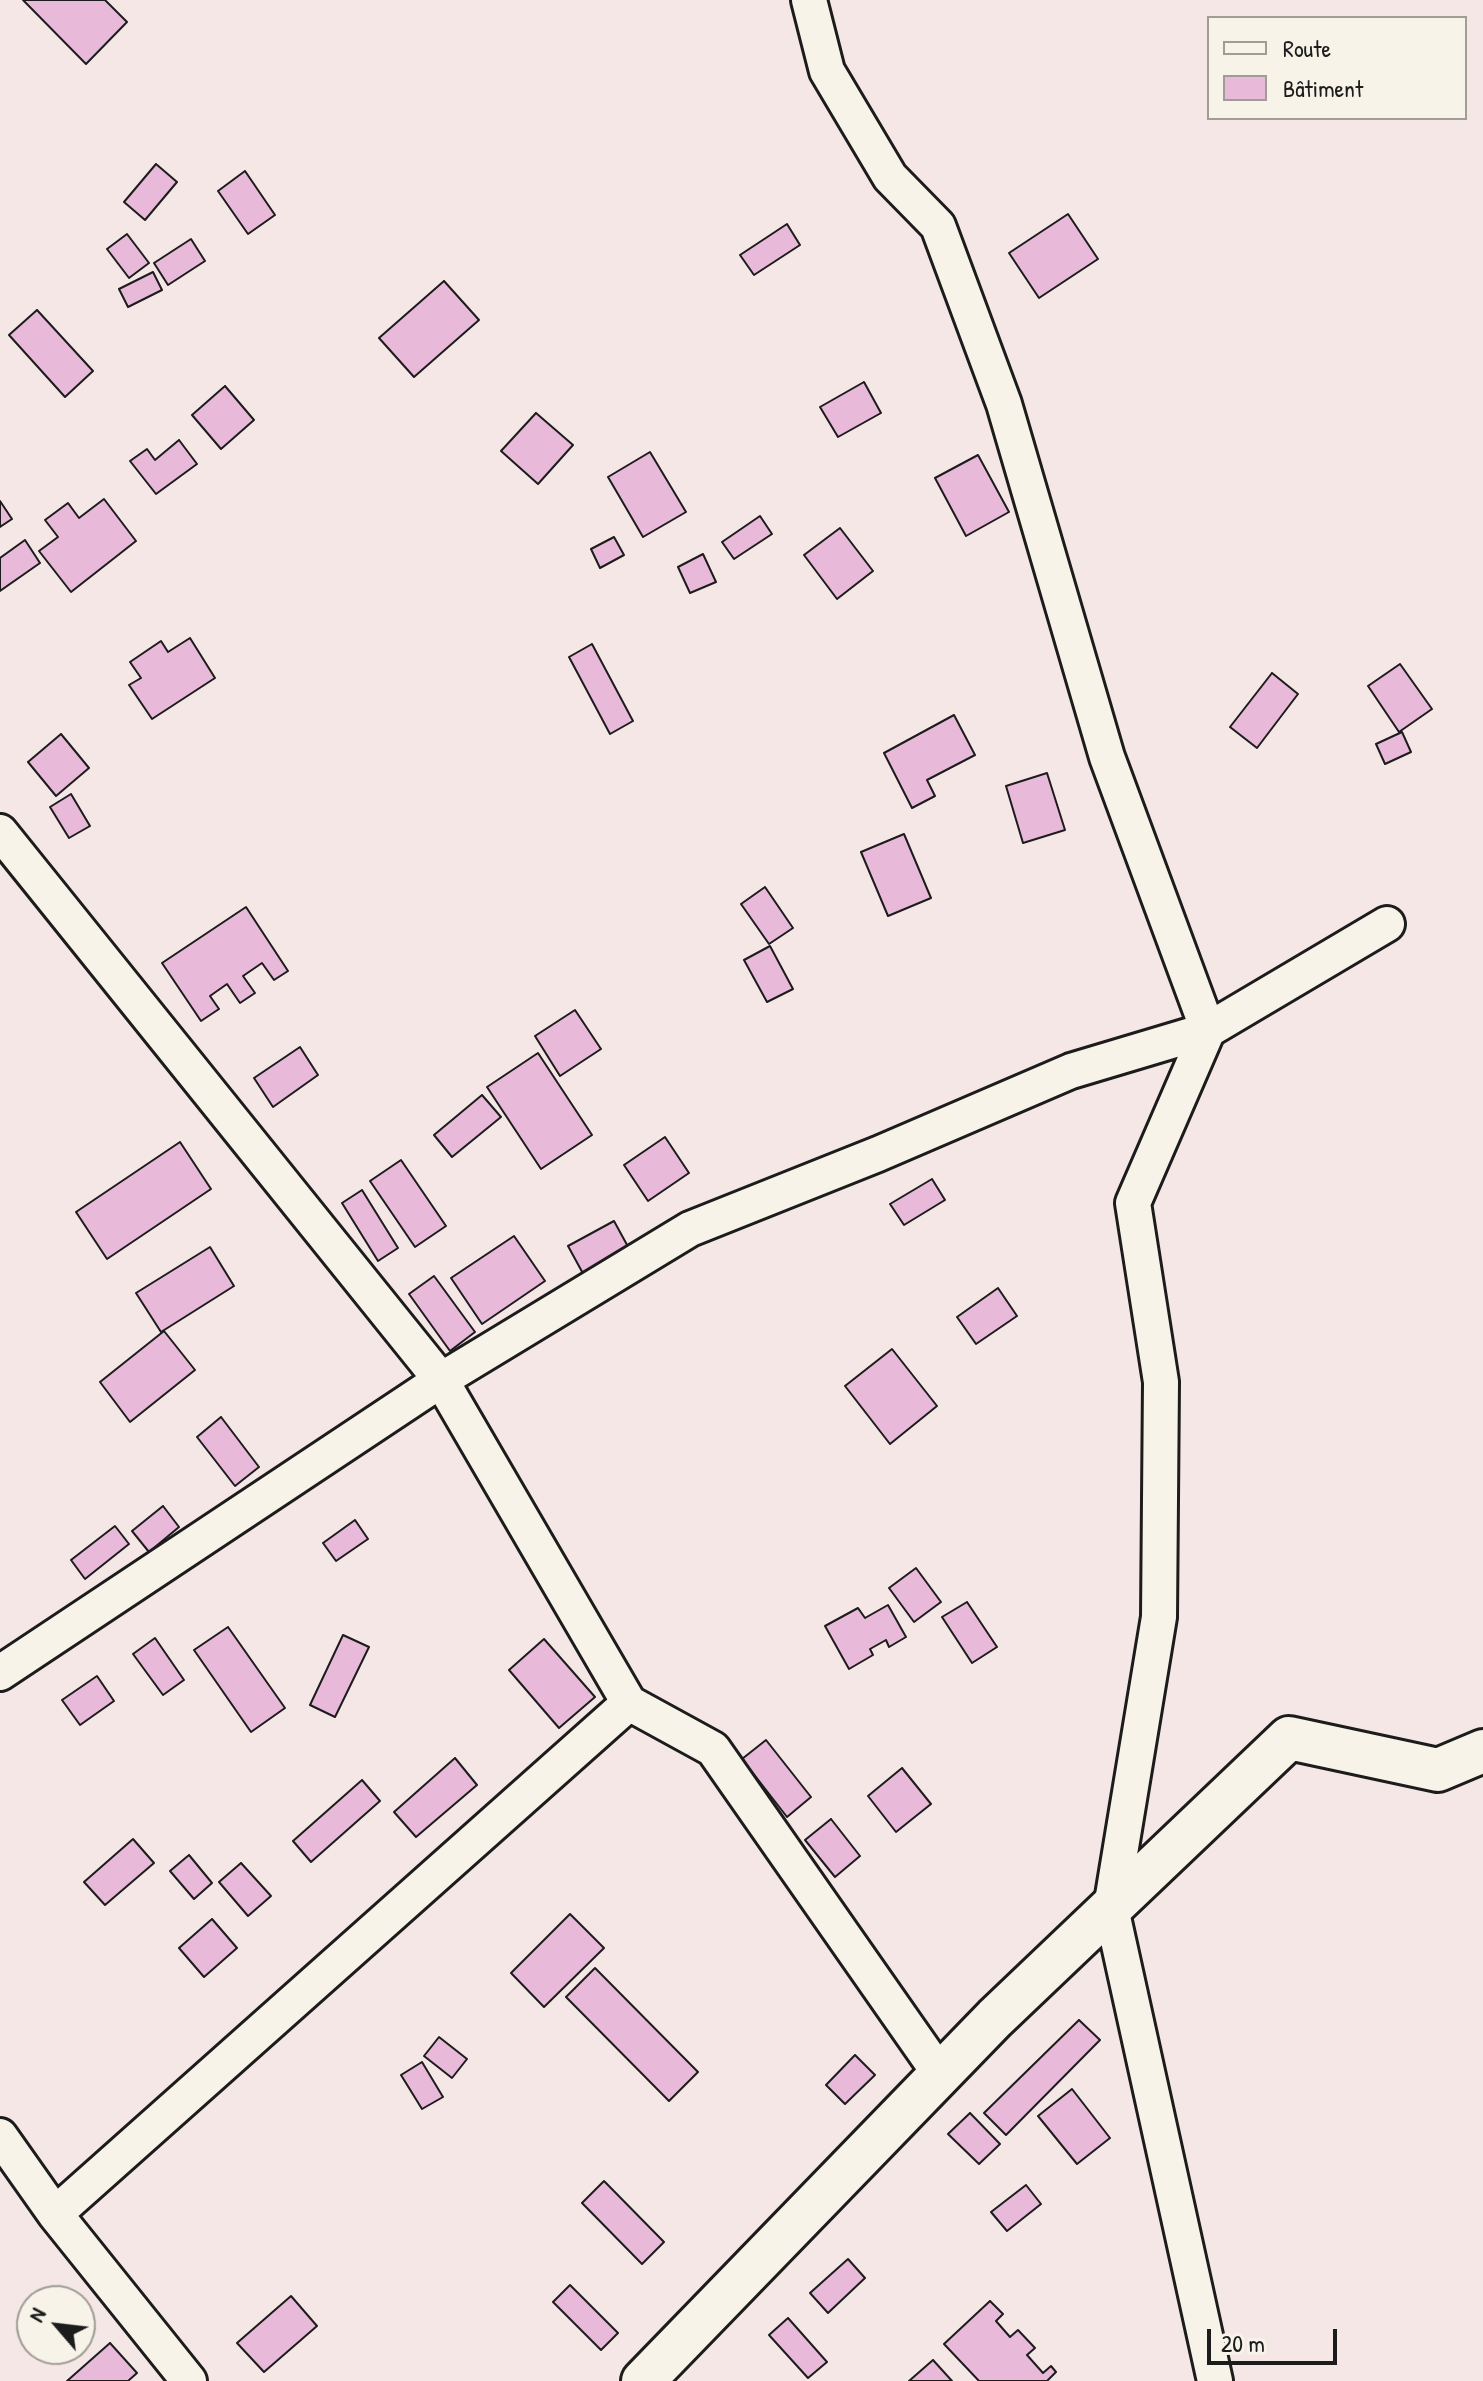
<!DOCTYPE html>
<html>
<head>
<meta charset="utf-8">
<style>
	body { margin:0 }
	#map { position:relative; width:1483px; height:2381px; overflow:hidden; background:#f4e7e5; font-family:"Patrick Hand",sans-serif }
	canvas { display:block }
	.legend { position:absolute; left:1207px; top:16px; width:260px; height:104px; box-sizing:border-box; background:#f7f3e8; border:2px solid #9f9d96; margin:0; padding:10px 14px; list-style:none; font-size:24px; color:#1c1c1c }
	.legend li { display:flex; align-items:center; gap:16px; height:40px }
	.legend b { width:40px; border:2px solid #9f9d96 }
	.north { position:absolute; left:16px; top:2285px; width:80px; height:80px; box-sizing:border-box; background:#f7f3e8; border:2px solid #9f9d96; border-radius:50%; rotate:298deg; font-size:22px; font-weight:700; line-height:32px; text-align:center; color:#1c1c1c }
	.north::after { content:''; display:block; margin:auto; width:28px; height:36px; background:#1c1c1c; clip-path:polygon(50% 0,100% 100%,50% 72%,0 100%) }
	.scale { position:absolute; left:1207px; top:2329px; width:130px; height:36px; box-sizing:border-box; border:4px solid #1c1c1c; border-top:0; padding-left:10px; font-size:24px; line-height:28px; white-space:nowrap; color:#1c1c1c; -webkit-text-stroke:6px #f7f3e8; paint-order:stroke }
</style>
</head>
<body>
<div id="map">
<canvas width="1483" height="2381"></canvas>
<ul class="legend">
<li><b style="height:10px;background:#f7f3e8"></b>Route</li>
<li><b style="height:22px;background:#e9b9d9"></b>Bâtiment</li>
</ul>
<div class="north">N</div>
<div class="scale">20 m</div>
</div>
<script>
const g = document.querySelector('canvas').getContext('2d');
g.lineJoin = 'round';
function fill(path, color) { g.fillStyle = color; g.fill(path, 'evenodd'); }
const shape = rows => new Path2D(rows.map(r => 'M' + r).join(''));
function stroke(path, color, width, dash) { g.strokeStyle = color; g.lineWidth = width; g.lineCap = dash ? 'butt' : 'round'; g.setLineDash(dash || []); g.stroke(path); }
const building = shape([
	[23,0,105,0,127,22,86,64,23,0],
	[156,164,177,182,145,220,124,202,156,164],
	[245,171,275,215,248,234,218,191,245,171],
	[1068,214,1098,259,1039,298,1009,253,1068,214],
	[787,224,800,245,754,275,740,255,787,224],
	[127,234,149,263,129,278,107,249,127,234],
	[191,239,205,261,168,285,154,263,191,239],
	[153,272,162,290,128,307,119,289,153,272],
	[444,281,479,320,414,377,379,338,444,281],
	[37,310,93,371,65,397,9,335,37,310],
	[864,382,881,413,838,437,820,407,864,382],
	[225,386,254,420,221,449,192,415,225,386],
	[536,413,573,445,538,484,501,451,536,413],
	[179,440,197,464,156,494,130,461,147,449,155,460,179,440],
	[650,452,686,512,643,537,608,477,650,452],
	[978,455,1009,512,966,536,935,478,978,455],
	[104,499,136,541,71,592,39,551,58,537,45,520,68,503,79,518,104,499],
	[0,501,12,519,0,527,0,501],
	[760,516,772,534,734,559,722,542,760,516],
	[840,528,873,571,837,599,804,555,840,528],
	[614,537,624,555,600,568,591,549,614,537],
	[25,540,40,563,0,591,0,558,25,540],
	[703,554,716,582,690,593,678,567,703,554],
	[190,638,215,678,152,719,129,685,141,678,130,662,161,641,168,652,190,638],
	[592,644,633,721,610,734,569,657,592,644],
	[1400,664,1432,709,1399,732,1368,686,1400,664],
	[1272,673,1298,694,1257,748,1230,727,1272,673],
	[954,715,975,755,927,780,935,796,912,808,884,753,954,715],
	[1402,732,1411,752,1385,764,1376,744,1402,732],
	[61,734,89,768,56,796,28,762,61,734],
	[1047,773,1065,830,1023,843,1006,786,1047,773],
	[71,794,90,826,69,838,50,807,71,794],
	[904,834,931,898,888,916,861,852,904,834],
	[765,887,793,928,769,944,741,904,765,887],
	[246,907,288,971,274,980,262,963,243,976,255,993,240,1003,227,984,210,996,219,1009,201,1021,162,963,246,907],
	[770,946,793,989,767,1002,744,960,770,946],
	[575,1010,601,1049,560,1076,535,1036,575,1010],
	[300,1047,318,1075,273,1107,254,1078,300,1047],
	[538,1053,592,1135,541,1169,487,1087,538,1053],
	[482,1095,501,1117,452,1157,434,1135,482,1095],
	[665,1137,689,1173,648,1201,624,1165,665,1137],
	[180,1142,211,1189,107,1259,76,1212,180,1142],
	[401,1160,446,1226,415,1247,370,1181,401,1160],
	[932,1179,945,1200,904,1225,890,1204,932,1179],
	[362,1190,398,1248,378,1261,342,1203,362,1190],
	[614,1221,632,1254,586,1279,568,1246,614,1221],
	[514,1236,545,1281,482,1324,451,1278,514,1236],
	[210,1247,234,1286,161,1332,136,1293,210,1247],
	[434,1276,475,1332,450,1351,409,1294,434,1276],
	[998,1288,1017,1316,976,1344,957,1317,998,1288],
	[164,1331,195,1370,130,1422,100,1382,164,1331],
	[892,1349,937,1406,890,1444,845,1386,892,1349],
	[221,1417,259,1467,235,1486,197,1437,221,1417],
	[163,1506,179,1527,149,1552,132,1531,163,1506],
	[355,1520,368,1539,336,1561,323,1543,355,1520],
	[115,1526,129,1544,85,1579,71,1560,115,1526],
	[916,1568,941,1602,914,1622,889,1588,916,1568],
	[967,1602,997,1647,972,1663,942,1617,967,1602],
	[888,1605,906,1637,889,1647,886,1640,870,1649,873,1655,849,1669,825,1626,858,1608,865,1618,888,1605],
	[228,1627,285,1708,251,1732,194,1650,228,1627],
	[343,1635,369,1647,335,1717,310,1705,343,1635],
	[155,1638,184,1680,163,1695,133,1654,155,1638],
	[544,1639,595,1697,559,1728,509,1670,544,1639],
	[97,1676,114,1701,80,1725,62,1700,97,1676],
	[766,1740,811,1797,787,1817,742,1759,766,1740],
	[455,1758,477,1785,416,1837,394,1812,455,1758],
	[902,1768,931,1804,896,1832,868,1796,902,1768],
	[362,1780,380,1801,311,1862,293,1841,362,1780],
	[831,1819,860,1856,835,1877,805,1840,831,1819],
	[133,1839,154,1863,105,1905,84,1882,133,1839],
	[189,1855,212,1883,194,1899,170,1871,189,1855],
	[241,1863,271,1896,248,1916,219,1882,241,1863],
	[570,1914,604,1948,544,2007,511,1973,570,1914],
	[212,1919,237,1948,204,1977,179,1948,212,1919],
	[595,1968,698,2072,669,2101,566,1997,595,1968],
	[1079,2020,1100,2040,1006,2135,984,2113,1079,2020],
	[439,2037,467,2059,452,2078,424,2056,439,2037],
	[855,2055,875,2075,845,2104,826,2085,855,2055],
	[422,2062,443,2097,422,2109,401,2075,422,2062],
	[1072,2089,1110,2138,1077,2164,1038,2116,1072,2089],
	[970,2113,1000,2144,979,2164,948,2134,970,2113],
	[604,2181,664,2242,642,2264,582,2203,604,2181],
	[1026,2185,1041,2204,1007,2231,991,2212,1026,2185],
	[848,2259,865,2278,828,2313,810,2293,848,2259],
	[570,2285,618,2333,601,2350,553,2302,570,2285],
	[291,2296,317,2326,264,2372,237,2343,291,2296],
	[990,2301,1003,2314,996,2321,1010,2337,1018,2330,1035,2348,1027,2355,1043,2373,1051,2366,1056,2372,1047,2381,979,2381,944,2344,990,2301],
	[788,2318,827,2362,808,2378,769,2335,788,2318],
	[110,2343,137,2373,128,2381,67,2381,110,2343],
	[933,2360,952,2381,909,2381,933,2360]
]);
fill(building, '#e9b9d9');
stroke(building, '#1c1c1c', 2);
const minor = shape([
	[809,0,827,71,890,177,938,226,1004,404,1107,757,1208,1030,1133,1203,1161,1382,1159,1617,1111,1908,1215,2381],
	[0,832,441,1380,629,1703,713,1749,940,2074],
	[0,1673,441,1380,690,1229,878,1154,1071,1071,1208,1030,1387,924],
	[0,2136,55,2214,189,2381],
	[55,2214,629,1703]
]);
const tertiary = shape([
	[643,2381,995,2018,1289,1738,1438,1770,1483,1751]
]);
stroke(minor, '#1c1c1c', 40);
stroke(tertiary, '#1c1c1c', 48);
stroke(minor, '#f7f3e8', 34);
stroke(tertiary, '#f7f3e8', 42);
</script>
</body>
</html>
